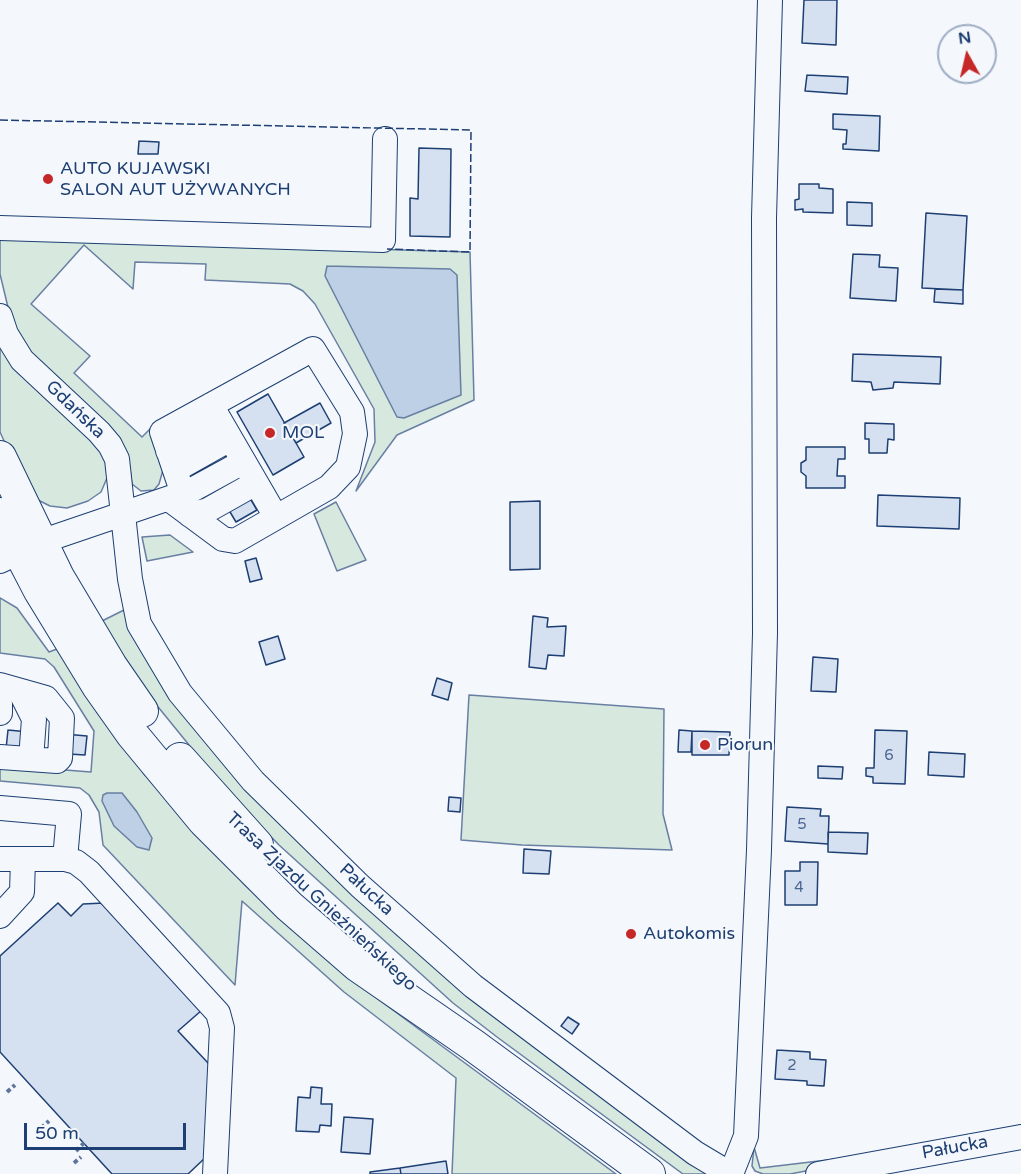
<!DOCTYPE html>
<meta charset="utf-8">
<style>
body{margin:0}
#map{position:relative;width:1021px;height:1174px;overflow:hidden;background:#f4f7fb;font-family:"Varela Round",sans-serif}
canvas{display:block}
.north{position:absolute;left:937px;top:24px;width:60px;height:60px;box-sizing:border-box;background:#f4f7fb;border:2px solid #9eadc5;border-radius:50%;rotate:352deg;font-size:16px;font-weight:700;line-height:24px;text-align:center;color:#1d3f73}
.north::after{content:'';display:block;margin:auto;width:21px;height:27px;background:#c62828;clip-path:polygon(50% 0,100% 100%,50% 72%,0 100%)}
.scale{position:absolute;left:24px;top:1123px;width:162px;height:27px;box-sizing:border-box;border:3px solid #1d3f73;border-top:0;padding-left:8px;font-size:18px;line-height:21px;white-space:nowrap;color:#1d3f73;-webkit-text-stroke:4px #f4f7fb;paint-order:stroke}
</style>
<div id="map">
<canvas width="1021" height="1174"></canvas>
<div class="north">N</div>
<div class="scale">50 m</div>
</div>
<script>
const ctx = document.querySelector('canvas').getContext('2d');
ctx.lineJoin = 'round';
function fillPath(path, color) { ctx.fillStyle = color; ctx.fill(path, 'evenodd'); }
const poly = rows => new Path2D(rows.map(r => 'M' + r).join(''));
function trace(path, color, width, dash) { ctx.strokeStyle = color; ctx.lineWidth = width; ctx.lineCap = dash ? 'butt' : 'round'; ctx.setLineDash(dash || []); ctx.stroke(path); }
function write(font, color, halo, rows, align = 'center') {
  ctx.font = font + ' "Varela Round",sans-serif'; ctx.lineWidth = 4.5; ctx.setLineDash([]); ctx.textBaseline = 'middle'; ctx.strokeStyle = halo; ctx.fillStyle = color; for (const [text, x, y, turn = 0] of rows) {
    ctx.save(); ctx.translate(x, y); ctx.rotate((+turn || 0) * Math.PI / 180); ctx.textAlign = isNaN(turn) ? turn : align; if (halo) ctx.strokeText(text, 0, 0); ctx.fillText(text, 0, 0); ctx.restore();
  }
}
const green = poly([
 [0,238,470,252,474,400,397,435,356,491,375,442,374,409,315,304,303,291,290,284,205,280,206,264,135,262,133,289,84,245,31,304,90,356,74,373,142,437,153,426,165,463,159,484,154,490,141,491,132,484,130,469,32,356,12,324,0,274,0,238],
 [0,340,97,444,107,462,107,478,101,492,88,501,67,508,50,506,36,499,26,489,0,432,0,340],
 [336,502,366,560,337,571,314,514,336,502],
 [170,535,193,552,147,561,142,537,170,535],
 [0,598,17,608,49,652,57,649,144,774,246,886,367,991,616,1174,452,1174,456,1078,344,992,242,901,235,985,103,845,99,812,89,795,80,788,0,781,0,765,91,772,94,731,54,667,45,659,0,653,0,598],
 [126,609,239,776,708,1174,683,1174,497,1037,453,1003,279,845,224,788,137,681,100,622,126,609],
 [469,695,664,709,663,814,672,850,522,845,461,840,469,695],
 [1021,1125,1021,1130,790,1174,763,1174,755,1171,752,1166,754,1147,760,1168,878,1154,1021,1125]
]);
fillPath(green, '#d7e8df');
trace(green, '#687fa3', 1.5);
const water = poly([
 [327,266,450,269,457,275,461,395,404,418,397,417,325,276,327,266],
 [107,793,122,793,137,812,152,838,149,850,137,847,114,826,102,801,103,795,107,793]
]);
fillPath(water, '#bed0e5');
trace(water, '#687fa3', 1.5);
const building = poly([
 [804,0,837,0,836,45,802,43,804,0],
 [807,75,848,77,847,94,805,91,807,75],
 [833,114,880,116,879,151,843,149,843,144,846,144,847,130,833,129,833,114],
 [139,141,159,142,158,154,138,154,139,141],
 [419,148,451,149,450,237,410,236,410,198,418,199,419,148],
 [799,184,819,184,819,188,833,189,833,213,803,212,803,209,795,210,795,200,799,199,799,184],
 [847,202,872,203,872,226,847,225,847,202],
 [926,213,967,216,963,290,922,288,926,213],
 [853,254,880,255,879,267,898,268,896,301,850,298,853,254],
 [935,289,963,290,963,304,934,302,935,289],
 [853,354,941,357,940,384,894,382,893,388,873,390,871,382,852,381,853,354],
 [268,394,304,457,273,475,237,412,268,394],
 [320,403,331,423,296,443,284,423,320,403],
 [865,423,894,424,894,440,888,439,887,453,869,453,869,439,865,439,865,423],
 [210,431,257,510,236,522,189,443,210,431],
 [806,447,845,447,845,459,838,459,837,476,845,476,845,488,806,488,806,476,801,472,801,463,806,460,806,447],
 [878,495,960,498,959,529,877,526,878,495],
 [540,501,540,569,510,570,510,502,540,501],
 [256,558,262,579,250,582,245,561,256,558],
 [533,616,548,618,547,627,566,626,564,656,548,655,546,669,529,667,533,616],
 [278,636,285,659,266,665,259,642,278,636],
 [813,657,838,659,836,692,811,691,813,657],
 [437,678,452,683,448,700,432,695,437,678],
 [8,730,39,733,38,751,6,749,8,730],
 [679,730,692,731,691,752,678,752,679,730],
 [875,730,907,731,905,784,873,783,873,777,866,776,866,768,874,768,875,730],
 [692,731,730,732,729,755,692,755,692,731],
 [53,733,87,736,85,755,52,753,53,733],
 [929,752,965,754,964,777,928,775,929,752],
 [818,766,843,767,842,779,818,778,818,766],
 [449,797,461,798,460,812,448,811,449,797],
 [787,807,821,809,820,816,829,816,828,844,785,841,787,807],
 [828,832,868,833,867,854,828,852,828,832],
 [524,849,551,851,549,874,523,873,524,849],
 [800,862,818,862,817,905,785,905,785,871,800,871,800,862],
 [58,903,71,916,83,904,104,903,202,1010,178,1031,209,1064,206,1157,188,1174,112,1174,0,1052,0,956,58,903],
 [568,1017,579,1024,572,1034,561,1026,568,1017],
 [777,1050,810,1052,810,1059,826,1060,824,1086,807,1085,807,1081,775,1079,777,1050],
 [311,1087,322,1088,321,1104,332,1104,331,1126,320,1125,319,1132,296,1131,298,1097,310,1098,311,1087],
 [344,1117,373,1119,370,1154,341,1152,344,1117],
 [446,1161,448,1174,401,1174,400,1168,446,1161],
 [400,1168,401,1174,370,1174,370,1172,400,1168]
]);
fillPath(building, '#d5e0f0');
trace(building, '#1d3f73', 1.5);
const minor = poly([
 [0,228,383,240,385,139],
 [0,316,6,334,22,360,99,432,110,445,117,459,130,579,139,624,180,693,253,781,360,886,473,986,695,1153,730,1174],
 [211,405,276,517],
 [168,451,220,421],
 [175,470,230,439],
 [169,499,223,539,235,541,329,487,348,467,355,434,352,412,313,349,162,432,183,494],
 [190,515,208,510,256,483],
 [0,561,40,542,190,491,243,462],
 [0,685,46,698,62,718,60,758,57,761,0,757],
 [20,691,34,719,31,759],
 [0,704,0,713],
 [0,808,69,814,65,859],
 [0,859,65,859,76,862,89,872,218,1013,222,1028,215,1174],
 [0,916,22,892,23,859],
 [731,1174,746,1136,759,850,765,633,764,218,770,0],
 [818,1174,1021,1137]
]);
const major = poly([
 [0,457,58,577,111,666,142,711],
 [0,514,40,591,98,686,132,734,204,821,289,906,357,965,473,1045,649,1174],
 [180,759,257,845]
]);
trace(minor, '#1d3f73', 26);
trace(major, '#1d3f73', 34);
trace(poly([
 [7,1092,15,1085],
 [41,1128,49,1121],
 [76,1151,84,1143],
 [74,1163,81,1157]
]), '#5e769c', 4, [4.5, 3]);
trace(minor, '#f4f7fb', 24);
trace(major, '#f4f7fb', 32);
trace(poly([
 [0,120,471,130,470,252,387,249]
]), '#1d3f73', 1.5, [8, 3]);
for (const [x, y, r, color] of [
 [48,179,6,"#c62828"],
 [270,433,6,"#c62828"],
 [705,745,6,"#c62828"],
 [631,934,6,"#c62828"]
]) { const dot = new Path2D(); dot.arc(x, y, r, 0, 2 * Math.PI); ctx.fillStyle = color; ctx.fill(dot); trace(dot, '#f4f7fb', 2); }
write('15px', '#4b6792', null, [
 ["6",889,756],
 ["5",802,825],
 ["4",799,888],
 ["2",792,1066]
]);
write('18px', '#1d3f73', '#f4f7fb', [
 ["AUTO KUJAWSKI",60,169],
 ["SALON AUT UŻYWANYCH",60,190],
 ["MOL",282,433],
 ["Piorun",717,745],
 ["Autokomis",643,934]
], 'left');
write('18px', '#1d3f73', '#f4f7fb', [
 ["Gdańska",75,410,44],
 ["Pałucka",366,890,43],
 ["Trasa Zjazdu Gnieźnieńskiego",321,902,43],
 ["Pałucka",955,1148,-10]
]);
</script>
